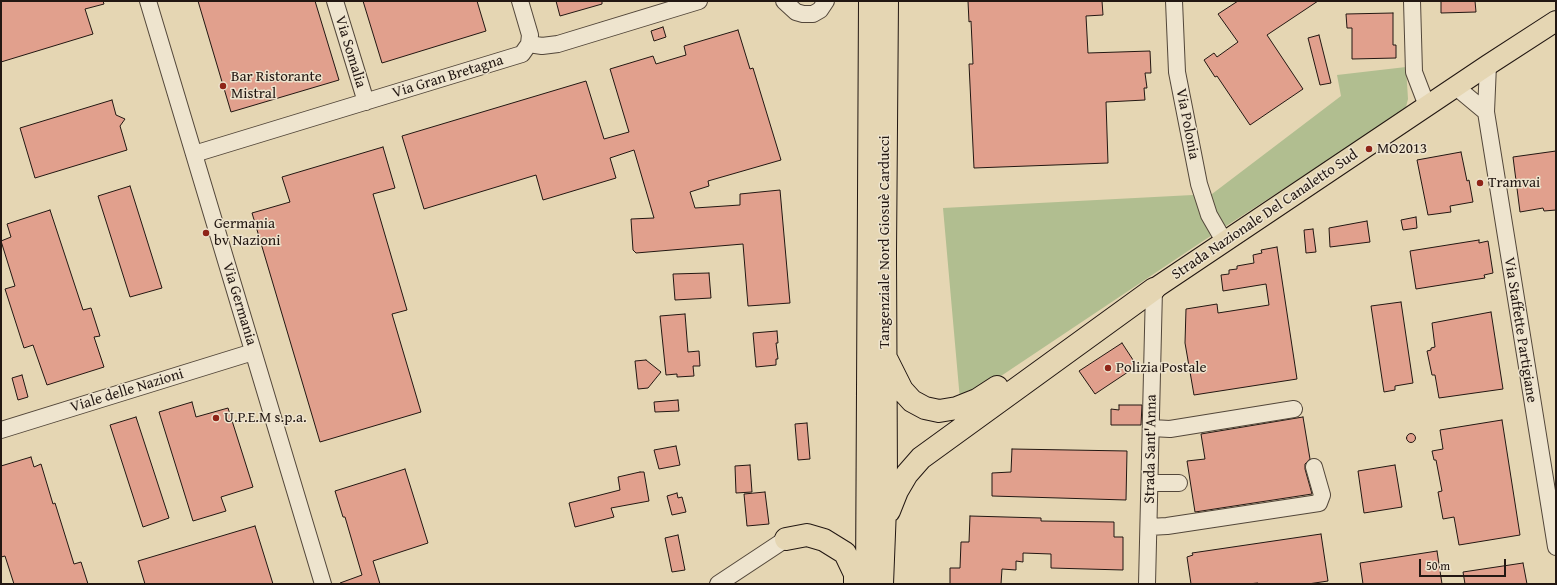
<!DOCTYPE html>
<meta charset="utf-8">
<style>
body{margin:0}
#map{position:relative;width:1557px;height:585px;overflow:hidden;background:#e5d6b3;font-family:"Gentium Book Plus",serif}
canvas{display:block}
.frame{position:absolute;inset:0;border:2px solid #221712;pointer-events:none}
.scale{position:absolute;left:1419px;top:559px;width:87px;height:18px;box-sizing:border-box;border:2px solid #221712;border-top:0;padding-left:5px;font-size:12px;line-height:14px;white-space:nowrap;color:#221712;-webkit-text-stroke:3px #eee4ce;paint-order:stroke}
</style>
<div id="map">
<canvas width="1557" height="585"></canvas>
<div class="frame"></div>
<div class="scale">50 m</div>
</div>
<script>
const ctx = document.querySelector('canvas').getContext('2d');
ctx.lineJoin = 'round';
function fillPath(path, color) { ctx.fillStyle = color; ctx.fill(path, 'evenodd'); }
const poly = rows => new Path2D(rows.map(r => 'M' + r).join(''));
function trace(path, color, width, dash) { ctx.strokeStyle = color; ctx.lineWidth = width; ctx.lineCap = dash ? 'butt' : 'round'; ctx.setLineDash(dash || []); ctx.stroke(path); }
function write(font, color, halo, rows, align = 'center') {
  ctx.font = font + ' "Gentium Book Plus",serif'; ctx.lineWidth = 3; ctx.setLineDash([]); ctx.textBaseline = 'middle'; ctx.strokeStyle = halo; ctx.fillStyle = color; for (const [text, x, y, turn = 0] of rows) {
    ctx.save(); ctx.translate(x, y); ctx.rotate((+turn || 0) * Math.PI / 180); ctx.textAlign = isNaN(turn) ? turn : align; if (halo) ctx.strokeText(text, 0, 0); ctx.fillText(text, 0, 0); ctx.restore();
  }
}
fillPath(poly([
 [1406,67,1408,99,1406,107,1399,114,1200,243,983,388,960,400,943,208,1212,194,1341,96,1337,75]
]), '#b1be90');
const building = poly([
 [1,1,103,1,104,4,85,9,93,34,1,62,1,1],
 [198,1,315,1,339,80,231,112,198,1],
 [363,1,477,1,486,31,382,63,363,1],
 [556,1,602,1,602,4,560,16,556,1],
 [968,1,1102,1,1103,15,1086,16,1088,53,1150,51,1151,73,1145,73,1147,88,1144,88,1145,100,1106,102,1108,163,974,168,969,64,973,64,971,21,969,22,968,1],
 [1238,1,1318,1,1267,35,1303,89,1250,125,1217,76,1215,77,1204,60,1214,53,1217,57,1238,42,1218,14,1238,1],
 [1441,1,1475,1,1476,12,1441,13,1441,1],
 [1393,13,1393,45,1396,45,1396,58,1352,59,1352,28,1347,28,1346,14,1393,13],
 [663,27,666,37,654,41,651,31,663,27],
 [738,30,750,69,753,68,781,160,708,181,709,186,690,192,695,208,740,205,740,194,780,190,790,303,748,306,743,244,636,253,633,250,631,219,654,218,634,150,610,158,616,178,543,200,536,175,424,209,402,136,586,81,604,139,629,132,610,69,653,56,656,64,686,55,684,46,738,30],
 [1319,35,1331,83,1320,85,1308,38,1319,35],
 [112,100,116,115,125,119,120,126,127,150,35,178,20,128,112,100],
 [383,147,395,188,373,194,407,310,392,314,421,412,320,442,252,213,290,202,282,177,383,147],
 [1556,151,1556,210,1544,211,1543,208,1520,212,1513,157,1556,151],
 [1461,152,1467,181,1469,180,1473,202,1450,206,1451,212,1428,215,1417,160,1461,152],
 [130,186,162,288,130,297,98,196,130,186],
 [50,210,83,310,91,308,100,336,94,337,104,367,47,385,33,345,24,348,5,289,15,286,1,241,11,237,7,224,50,210],
 [1416,217,1417,228,1403,230,1401,220,1416,217],
 [1367,221,1370,242,1330,247,1329,228,1367,221],
 [1313,229,1316,252,1306,253,1304,230,1313,229],
 [1479,240,1479,243,1488,241,1493,273,1484,275,1485,278,1416,289,1410,251,1479,240],
 [1277,247,1297,379,1194,395,1185,343,1186,309,1217,304,1218,313,1269,305,1266,284,1223,291,1221,275,1229,274,1229,270,1237,269,1237,266,1254,263,1253,255,1262,253,1261,250,1277,247],
 [709,273,711,298,675,300,673,274,709,273],
 [1401,302,1413,383,1395,386,1395,390,1384,392,1371,306,1401,302],
 [1491,312,1503,389,1439,398,1435,375,1432,375,1427,351,1431,350,1431,348,1435,347,1432,323,1491,312],
 [685,314,688,352,699,351,700,366,693,366,694,376,677,377,677,374,666,375,660,316,685,314],
 [777,331,778,343,776,343,778,359,776,359,776,365,756,367,753,333,777,331],
 [1122,343,1137,366,1095,394,1079,371,1122,343],
 [646,360,661,372,648,388,638,389,635,361,646,360],
 [22,375,28,397,18,400,12,378,22,375],
 [678,400,679,411,655,412,654,402,678,400],
 [192,402,196,417,228,408,253,487,221,497,226,511,193,521,159,412,192,402],
 [1119,405,1142,405,1141,425,1111,425,1111,409,1119,410,1119,405],
 [136,417,169,518,143,527,110,425,136,417],
 [1303,417,1310,459,1305,464,1305,469,1312,494,1195,512,1187,461,1205,459,1201,434,1303,417],
 [1502,420,1520,535,1459,545,1454,517,1443,519,1438,492,1442,491,1436,460,1434,460,1432,451,1443,449,1440,430,1502,420],
 [807,423,810,459,798,460,795,424,807,423],
 '1406.5 438a4.5 4.5 0 1 1 9 0a4.5 4.5 0 1 1-9 0Z',
 [676,446,680,465,659,469,654,450,676,446],
 [1012,449,1127,451,1126,500,992,496,992,473,1011,472,1012,449],
 [31,457,34,467,41,464,53,504,55,503,74,564,81,562,88,584,14,584,5,556,1,557,1,466,31,457],
 [750,465,752,492,736,493,735,466,750,465],
 [1395,465,1402,507,1364,513,1358,471,1395,465],
 [405,469,428,543,373,561,380,584,340,584,340,583,362,575,345,517,343,517,335,491,405,469],
 [640,472,644,472,649,501,611,508,614,517,575,527,569,503,620,490,618,477,640,472],
 [765,492,769,524,747,526,744,494,765,492],
 [677,493,678,498,682,497,686,512,672,515,667,496,677,493],
 [970,516,1041,518,1041,521,1114,522,1114,537,1123,537,1123,570,1051,568,1051,554,1023,553,1023,562,1016,561,1016,570,1002,569,1001,584,950,584,950,568,960,568,961,542,969,542,970,516],
 [255,526,273,584,145,584,138,561,255,526],
 [1321,534,1328,581,1308,584,1258,584,1258,583,1248,584,1191,584,1187,557,1193,555,1192,553,1321,534],
 [678,535,685,570,672,572,665,538,678,535],
 [1437,551,1442,584,1363,584,1360,563,1437,551],
 [1523,563,1527,584,1465,584,1463,572,1523,563]
]);
fillPath(building, '#e1a08d');
trace(building, '#221712', 1);
const minor = poly([
 [148,1,323,584],
 [335,1,366,102],
 [520,1,530,35,529,44],
 [784,1,796,12,803,14,813,14,820,10,826,1],
 [1174,1,1177,72,1199,184,1209,215,1224,241],
 [1412,1,1414,72,1427,106],
 [529,44,542,46,558,44,699,1],
 [1488,65,1486,112,1556,547],
 [1456,87,1486,112],
 [194,154,522,54,529,44],
 [1151,428,1170,429,1294,409],
 [1,430,253,352],
 [1150,483,1179,483],
 [1149,527,1167,526,1319,503,1322,495,1314,467],
 [718,584,786,539],
 [1147,584,1154,289]
]);
const major = poly([
 [1154,289,1488,65,1556,21]
]);
const highway = poly([
 [887,360,902,390,912,401,925,408,939,411,957,408,977,400,997,387],
 [889,511,897,491,907,474,921,458,1154,289],
 [786,539,807,535,824,540,845,553,855,574,855,584],
 [867,584,870,1],
 [882,584,886,483,885,252,887,1]
]);
trace(minor, '#53473a', 18);
trace(major, '#221712', 22);
trace(highway, '#221712', 24);
trace(minor, '#eee4ce', 16);
trace(major, '#e5d6b3', 20);
trace(highway, '#e5d6b3', 22);
for (const [x, y, r, color] of [
 [223,86,4,"#8f2418"],
 [1369,149,4,"#8f2418"],
 [1480,183,4,"#8f2418"],
 [206,233,4,"#8f2418"],
 [1108,368,4,"#8f2418"],
 [216,418,4,"#8f2418"]
]) { const dot = new Path2D(); dot.arc(x, y, r, 0, 2 * Math.PI); ctx.fillStyle = color; ctx.fill(dot); trace(dot, '#eee4ce', 1.5); }
write('15px', '#221712', '#eee4ce', [
 ["Via Somalia",350,52,73],
 ["Via Gran Bretagna",448,77,-17],
 ["Via Polonia",1187,124,79],
 ["Strada Nazionale Del Canaletto Sud",1265,215,-34],
 ["Tangenziale Nord Giosuè Carducci",885,242,-90],
 ["Via Germania",239,304,73],
 ["Via Staffette Partigiane",1520,330,81],
 ["Viale delle Nazioni",127,391,-17],
 ["Strada Sant'Anna",1151,449,-89]
]);
write('15px', '#221712', '#eee4ce', [
 ["Bar Ristorante",231,77],
 ["Mistral",231,94],
 ["MO2013",1377,149],
 ["Tramvai",1488,183],
 ["Germania",214,224],
 ["bv Nazioni",214,241],
 ["Polizia Postale",1116,368],
 ["U.P.E.M s.p.a.",224,418]
], 'left');
</script>
